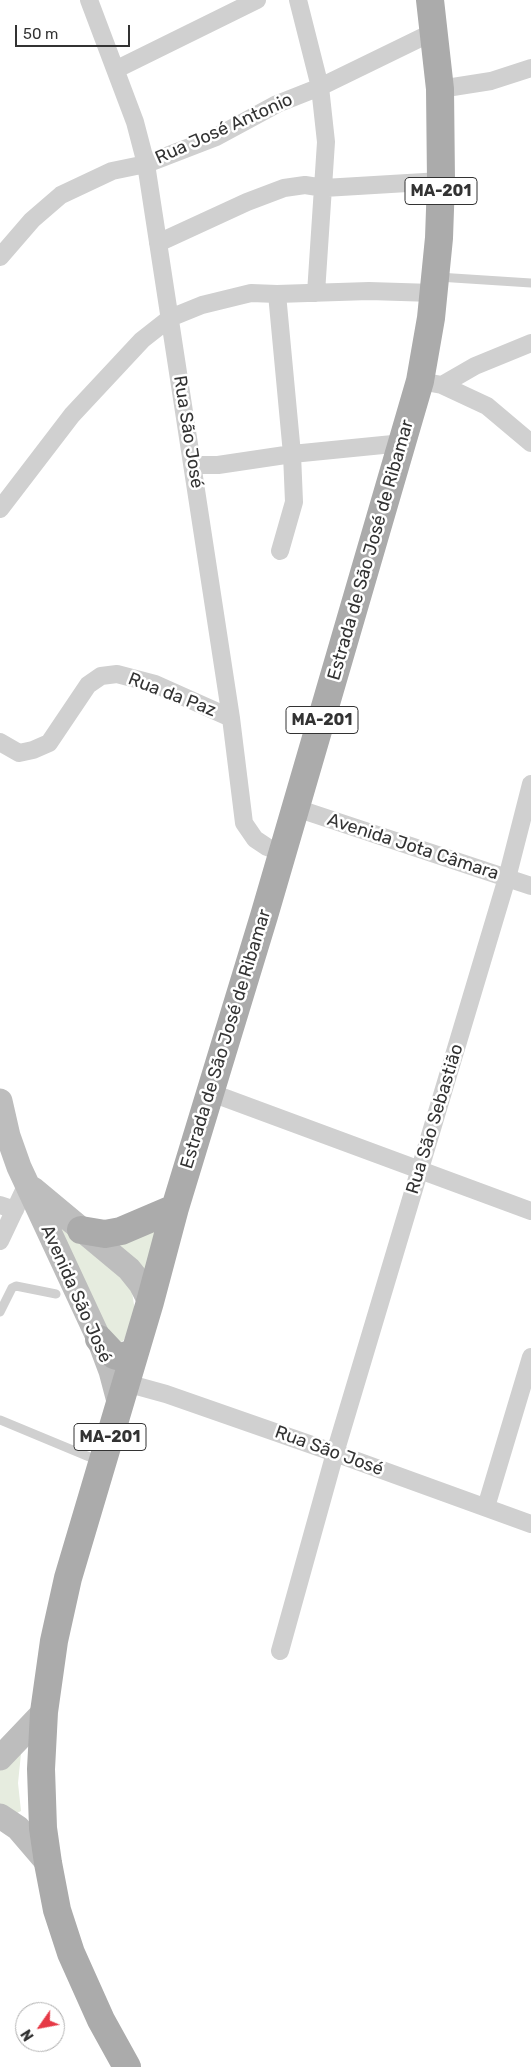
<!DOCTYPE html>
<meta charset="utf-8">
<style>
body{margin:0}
#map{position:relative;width:531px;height:2067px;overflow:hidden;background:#fff;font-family:Rubik,sans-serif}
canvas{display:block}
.north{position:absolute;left:15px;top:2002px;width:50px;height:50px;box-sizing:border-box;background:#fff;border:1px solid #adadad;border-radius:50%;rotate:237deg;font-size:14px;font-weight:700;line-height:20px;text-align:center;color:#333}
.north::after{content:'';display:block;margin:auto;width:18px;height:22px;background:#e63946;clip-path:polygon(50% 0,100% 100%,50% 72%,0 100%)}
.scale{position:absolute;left:15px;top:25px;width:115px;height:22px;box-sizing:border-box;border:2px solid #333;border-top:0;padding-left:6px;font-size:15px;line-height:18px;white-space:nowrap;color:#333;-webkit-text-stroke:4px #fff;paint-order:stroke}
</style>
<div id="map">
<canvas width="531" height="2067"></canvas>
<div class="north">N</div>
<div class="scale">50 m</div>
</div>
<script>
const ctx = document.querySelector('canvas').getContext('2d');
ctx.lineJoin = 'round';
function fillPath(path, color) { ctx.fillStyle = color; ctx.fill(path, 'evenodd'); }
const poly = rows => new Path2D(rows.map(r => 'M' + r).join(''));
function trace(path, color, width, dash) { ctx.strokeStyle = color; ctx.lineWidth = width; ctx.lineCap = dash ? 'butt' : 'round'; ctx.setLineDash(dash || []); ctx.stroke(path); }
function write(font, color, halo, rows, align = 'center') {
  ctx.font = font + ' Rubik,sans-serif'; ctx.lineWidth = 5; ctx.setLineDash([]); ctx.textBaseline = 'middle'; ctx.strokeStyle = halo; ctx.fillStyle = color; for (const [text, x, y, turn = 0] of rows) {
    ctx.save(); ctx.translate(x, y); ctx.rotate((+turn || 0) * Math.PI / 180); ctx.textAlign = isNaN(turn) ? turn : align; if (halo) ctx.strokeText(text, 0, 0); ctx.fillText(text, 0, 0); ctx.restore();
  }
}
fillPath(poly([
 [54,1217,121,1272,132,1292,135,1311,124,1340,121,1342,110,1339],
 [159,1223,146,1272,106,1241],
 [21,1754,18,1783,21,1811,15,1814,0,1807,0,1764]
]), '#e6ecdf');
trace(poly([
 [438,277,531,283],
 [0,1312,12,1288,16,1286,56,1294],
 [0,1420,99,1461]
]), '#d0d0d0', 9);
trace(poly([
 [89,0,135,122,146,164,231,718,244,823,255,839,267,847,282,853],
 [298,0,320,87,326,142,316,293],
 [117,69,257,0],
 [440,89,491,81,531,68],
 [158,243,247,202,284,188,305,185,324,188,441,181],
 [0,257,32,220,61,195,112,171,146,164,216,137,277,104,320,87,435,31],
 [277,294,292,454,294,502,280,551],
 [420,381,442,385,487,406,531,443],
 [442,385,475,366,531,343],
 [193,465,218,465,292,454,403,443],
 [0,509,72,415,142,340,170,318,202,305,251,293,277,294,369,291,433,293],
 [0,742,19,753,33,750,49,743,88,685,101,676,117,674,155,684,231,718],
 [296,808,531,886],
 [209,1092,531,1211],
 [0,1205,15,1210],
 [0,1241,27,1184],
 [126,1383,166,1394,335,1453,531,1524],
 [486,1507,531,1357],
 [280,1651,335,1453,507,878,531,784]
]), '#d0d0d0', 18);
trace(poly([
 [0,1101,8,1136,19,1167,99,1339,111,1371,120,1405],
 [33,1189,129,1269,141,1284,150,1302],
 [0,1758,44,1712],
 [0,1816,18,1828,48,1863]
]), '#bdbdbd', 25);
trace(poly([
 [81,1230,105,1234,121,1231,175,1208],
 [99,1339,114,1355,121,1357,134,1353],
 [127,2067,101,2020,71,1953,57,1910,48,1863,43,1828,41,1769,44,1712,54,1641,68,1578,150,1302,175,1208,264,916,420,381,431,318,439,238,441,181,440,89,430,0]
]), '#ababab', 28);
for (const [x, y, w] of [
 [441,191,72],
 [322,720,72],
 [110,1437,72]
]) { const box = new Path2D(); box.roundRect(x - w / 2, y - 13.5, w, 27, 4); ctx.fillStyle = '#fff'; ctx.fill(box); trace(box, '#333', 1); }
write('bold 16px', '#333', null, [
 ["MA-201",441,191],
 ["MA-201",322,720],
 ["MA-201",110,1437]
]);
write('18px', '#333', '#fff', [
 ["Rua José Antonio",224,129,-24],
 ["Rua São José",188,432,81],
 ["Estrada de São José de Ribamar",371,550,-74],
 ["Rua da Paz",172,695,21],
 ["Avenida Jota Câmara",413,847,18],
 ["Estrada de São José de Ribamar",226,1039,-73],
 ["Rua São Sebastião",435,1119,-73],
 ["Avenida São José",76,1294,66],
 ["Rua São José",329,1451,20]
]);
</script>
